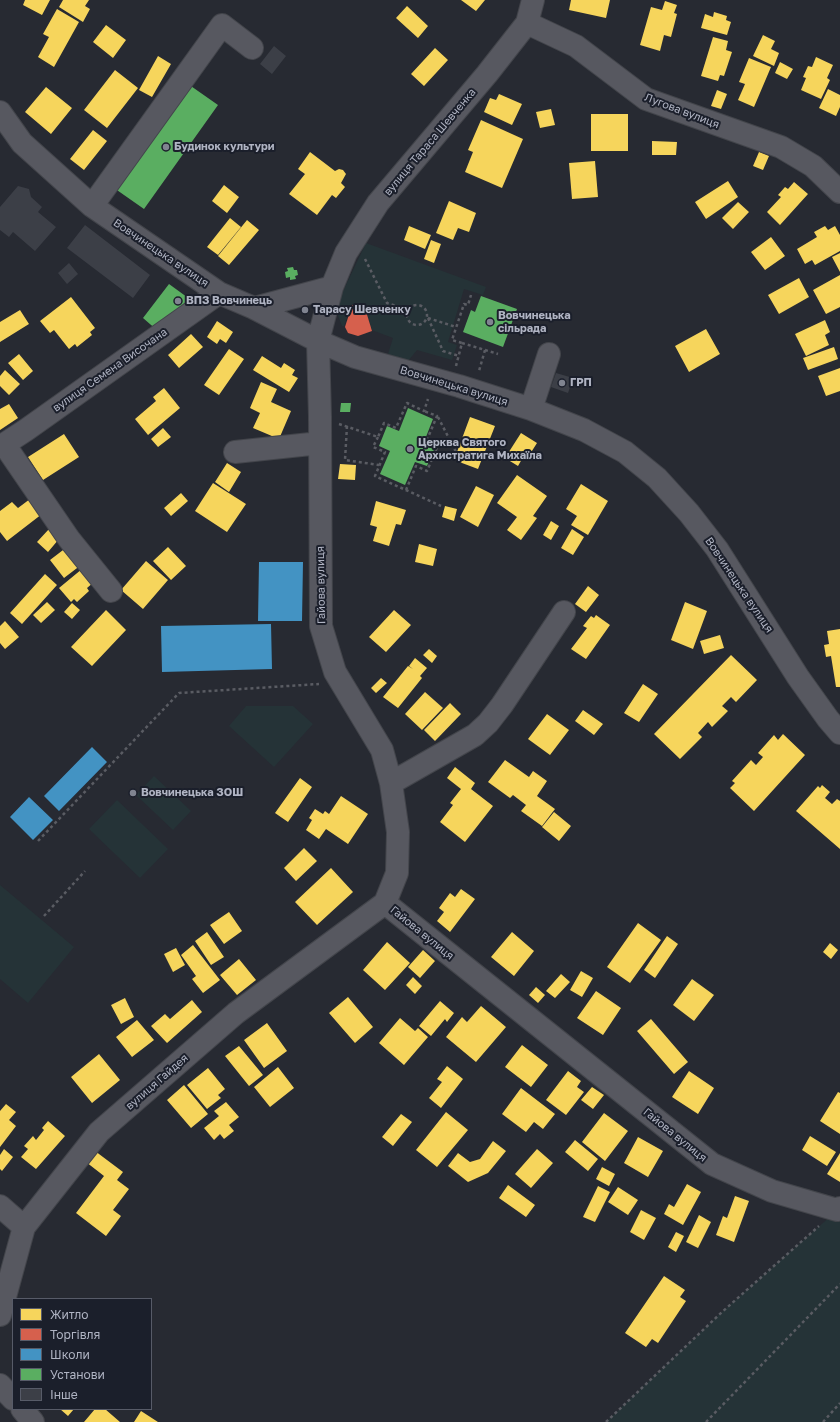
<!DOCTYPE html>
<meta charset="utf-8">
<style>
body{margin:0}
#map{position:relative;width:840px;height:1422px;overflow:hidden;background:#272a32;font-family:"Golos Text",sans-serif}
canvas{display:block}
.legend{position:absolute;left:12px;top:1298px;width:140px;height:112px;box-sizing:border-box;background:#1b1f2b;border:1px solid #575b68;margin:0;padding:5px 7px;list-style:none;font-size:12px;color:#b0b4c3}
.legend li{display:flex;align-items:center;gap:8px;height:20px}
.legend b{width:20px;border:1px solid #575b68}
</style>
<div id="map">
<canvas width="840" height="1422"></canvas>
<ul class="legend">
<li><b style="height:11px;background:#f6d55c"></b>Житло</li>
<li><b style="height:11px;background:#d6604d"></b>Торгівля</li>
<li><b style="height:11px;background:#4393c3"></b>Школи</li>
<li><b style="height:11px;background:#5aae61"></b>Установи</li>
<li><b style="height:11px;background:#3c3f47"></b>Інше</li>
</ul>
</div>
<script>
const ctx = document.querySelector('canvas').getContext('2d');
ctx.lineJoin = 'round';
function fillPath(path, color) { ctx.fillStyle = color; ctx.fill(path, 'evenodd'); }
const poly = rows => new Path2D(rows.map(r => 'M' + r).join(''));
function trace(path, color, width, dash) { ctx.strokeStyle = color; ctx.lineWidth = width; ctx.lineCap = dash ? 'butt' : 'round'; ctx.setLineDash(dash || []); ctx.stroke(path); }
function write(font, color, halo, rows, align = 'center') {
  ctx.font = font + ' "Golos Text",sans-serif'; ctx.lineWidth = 4; ctx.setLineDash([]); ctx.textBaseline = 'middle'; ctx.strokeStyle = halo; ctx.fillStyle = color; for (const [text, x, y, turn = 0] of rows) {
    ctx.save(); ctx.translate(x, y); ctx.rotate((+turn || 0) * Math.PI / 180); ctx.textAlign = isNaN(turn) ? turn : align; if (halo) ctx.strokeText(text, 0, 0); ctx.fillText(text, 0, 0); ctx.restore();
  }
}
fillPath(poly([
 [366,243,486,287,483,295,464,289,448,342,457,345,452,360,417,350,408,361,388,354,393,338,372,330,365,308,352,304,344,326,342,326,335,308],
 [246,706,293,706,313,724,274,767,229,726],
 [154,776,191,811,173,830,136,795],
 [117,800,168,849,140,878,89,829],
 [0,885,74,947,28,1003,0,979],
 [840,1208,840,1422,606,1422,722,1312]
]), '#253337');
fillPath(poly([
 [25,0,50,0,42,15,23,5],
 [63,0,89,0,85,6,90,9,83,22,59,7],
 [461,0,485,0,476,11],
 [571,0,610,0,606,18,569,10],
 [665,1,677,5,674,13,677,14,671,37,664,35,660,51,640,45,651,7,662,10],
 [407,6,428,26,418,38,396,18],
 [57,9,79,22,54,67,38,57,49,37,43,34],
 [714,12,727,16,726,20,731,22,727,35,701,28,705,14,713,17],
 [106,25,126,40,113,58,93,42],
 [763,35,775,41,771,49,779,53,774,66,753,56],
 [713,37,728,41,726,50,732,52,724,76,720,75,718,81,701,76],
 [435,48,448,60,424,86,411,74],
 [158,56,171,64,152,97,139,90],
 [816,57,833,65,827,78,830,80,821,99,801,90,806,78,803,77,808,66,812,67],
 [749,58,771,67,754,107,738,100,745,84,739,82],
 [780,62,793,69,787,79,775,73],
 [115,70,138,88,107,128,84,110],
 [46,87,72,108,51,134,25,112],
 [828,89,840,95,840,107,836,116,819,108],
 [717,90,727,94,721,109,711,106],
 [499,94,522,104,512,125,484,112,490,98,496,100],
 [551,109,555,125,540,128,536,112],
 [591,114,628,114,628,151,591,151],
 [481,120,523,139,502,188,465,172,473,152,468,150],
 [93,130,107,141,84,170,70,159],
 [652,141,677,142,676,155,652,155],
 [310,152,335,171,339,169,343,170,346,174,341,183,345,187,336,198,332,195,317,215,289,194,305,174,298,169],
 [759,152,769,156,763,170,753,166],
 [595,161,598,197,572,199,569,163],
 [728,181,738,197,706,219,695,202],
 [794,182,808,194,780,225,767,212,781,197,778,195,785,187,788,189],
 [224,185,239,197,227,213,212,201],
 [449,201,476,213,469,232,458,228,453,240,436,233],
 [738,202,749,212,733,229,722,218],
 [230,218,241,227,218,255,207,247],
 [247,220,259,230,229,265,218,256],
 [409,226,431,235,425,249,404,240],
 [825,226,828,230,835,226,840,235,840,251,815,265,812,260,805,264,797,249,817,237,814,232],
 [771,237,785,256,765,270,751,252],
 [431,240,441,244,434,263,424,259],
 [840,253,840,272,832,257],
 [840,275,840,307,826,314,813,290],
 [799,278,809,297,779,314,768,295],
 [71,297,95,328,90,332,92,335,77,347,75,344,69,349,54,330,50,333,40,321],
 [20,310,29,324,0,342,0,322],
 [825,320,830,332,825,335,829,345,806,356,795,334],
 [217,321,233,332,226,343,220,339,217,344,207,337],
 [706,329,720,354,689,372,675,346],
 [191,334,203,347,179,368,168,355],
 [834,347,838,359,808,370,803,358],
 [229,349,244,359,219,395,204,385],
 [19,354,33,371,23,380,8,363],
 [262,356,281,368,284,363,295,370,292,375,298,378,289,392,253,370],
 [840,368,840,391,826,396,818,376],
 [5,370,20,384,9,395,0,386,0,376],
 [261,382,277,389,271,402,291,411,279,439,253,428,260,413,250,408],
 [164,388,180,408,148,435,135,419,156,401,153,397],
 [9,404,18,418,0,430,0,409],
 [470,417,495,426,478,469,454,460],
 [163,428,171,437,158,447,151,439],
 [521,433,537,443,530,454,526,452,518,466,505,458],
 [64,434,79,457,43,480,28,457],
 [227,463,241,472,229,492,215,482],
 [340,464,356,465,355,480,338,479],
 [517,475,547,496,533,516,537,518,521,540,507,530,517,517,497,503],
 [213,483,246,504,227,532,195,511],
 [581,484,608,501,588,535,571,525,577,516,566,509],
 [476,486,494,495,478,527,460,517],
 [181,493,188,501,171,516,164,508],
 [30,499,42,514,7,541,0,532,0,511,12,502,18,508],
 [376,501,406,510,401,525,396,524,389,546,373,541,377,527,370,525],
 [445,506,457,509,454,521,442,517],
 [551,521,559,526,551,540,543,535],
 [49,529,59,539,48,552,37,542],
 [572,529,584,537,573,555,561,548],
 [419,544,437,549,433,566,415,562],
 [67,547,81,565,64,578,50,560],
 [168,547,186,566,171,580,153,561],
 [146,561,168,580,143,609,121,590],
 [82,569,94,582,87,588,89,591,77,602,74,599,71,602,59,588],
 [45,574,57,585,22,624,10,613],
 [588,586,599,595,586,612,575,604],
 [47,602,55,610,41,623,33,615],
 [685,602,707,611,693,649,671,640],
 [72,603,80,610,72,619,64,612],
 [106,610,126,630,92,666,71,647],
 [394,610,411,625,386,652,369,637],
 [596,615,610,625,586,659,571,649,587,628,583,626,591,616,594,618],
 [5,621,19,637,5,649,0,643,0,626],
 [840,629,840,687,836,687,831,656,826,657,824,645,829,644,827,631],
 [720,635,724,648,704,654,700,641],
 [429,649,437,656,432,663,423,655],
 [731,655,757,680,736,702,731,697,722,706,728,711,712,727,708,722,698,733,702,737,680,759,654,734],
 [415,658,427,668,420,676,422,678,398,708,383,697,408,666,413,669,409,666],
 [381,678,387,683,376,693,371,688],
 [643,684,658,694,639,722,624,713],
 [425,692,443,708,422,730,405,714],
 [450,703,461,714,435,741,424,730],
 [583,710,603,724,594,735,575,721],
 [547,714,569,730,550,755,528,739],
 [783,734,805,755,754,811,730,788,735,783,732,781,751,760,756,765,763,757,758,753,774,735,778,740],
 [505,760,529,777,533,771,547,781,537,796,555,809,542,826,521,811,526,805,513,795,510,798,488,782],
 [455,767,475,783,471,789,493,806,465,842,440,822,453,805,450,803,461,789,447,778],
 [300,778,312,787,288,822,275,813],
 [822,785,830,792,825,798,832,804,837,799,840,801,840,849,796,811,818,786,820,788],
 [341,796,368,814,348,844,326,829,319,839,306,830,312,820,309,818,315,809,323,814,325,811,329,814],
 [554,812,571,826,559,841,542,827],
 [304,848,317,861,296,881,284,868],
 [331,868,353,892,317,925,295,902],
 [461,889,475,899,450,932,437,921,444,912,439,908,450,893,455,897],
 [229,912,242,931,224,944,210,925],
 [638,923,661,940,630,983,607,967],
 [207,932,224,957,211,965,195,941],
 [512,932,534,951,514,976,491,957],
 [667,936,678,944,655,978,644,970],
 [387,942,410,963,385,990,363,970],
 [830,943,838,950,831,959,823,952],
 [193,945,220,980,203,993,192,979,196,976,181,955],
 [176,948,185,965,173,972,164,954],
 [423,950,435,961,420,978,408,967],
 [239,959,256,980,237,995,220,975],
 [581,971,593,978,582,997,570,990],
 [561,974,570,982,555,998,546,991],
 [413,977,422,986,415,994,406,985],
 [692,979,714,995,694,1021,673,1005],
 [536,987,545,995,538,1003,529,995],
 [596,991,621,1008,603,1035,577,1018],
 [348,997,373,1027,355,1043,329,1013],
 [125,998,134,1017,121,1024,111,1005],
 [192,1000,202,1012,167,1043,151,1026,165,1014,170,1019],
 [440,1001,454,1013,447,1022,445,1019,431,1036,419,1026],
 [481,1006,506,1027,476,1062,446,1037,462,1017,467,1022],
 [400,1018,415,1031,418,1028,428,1037,404,1065,379,1043],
 [651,1019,688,1062,674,1074,637,1031],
 [137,1020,154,1040,132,1057,116,1037],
 [267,1023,287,1051,264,1068,244,1040],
 [522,1045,548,1065,531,1087,505,1067],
 [239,1046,263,1075,249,1086,225,1056],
 [99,1054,120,1080,92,1103,71,1077],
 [447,1066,463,1079,441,1108,429,1098,442,1082,437,1079],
 [278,1067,294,1088,270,1107,254,1087],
 [208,1068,225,1089,218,1095,221,1098,207,1109,187,1085],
 [568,1071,581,1081,577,1087,584,1092,566,1115,546,1100],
 [689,1071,714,1088,698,1114,672,1097],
 [184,1085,208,1114,191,1128,167,1100],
 [592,1087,604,1095,593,1109,581,1100],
 [521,1088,555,1114,543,1129,534,1122,526,1132,502,1114],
 [838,1092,840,1093,840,1134,820,1121],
 [226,1102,239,1117,229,1125,234,1131,224,1139,220,1134,214,1140,204,1128,219,1116,214,1111],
 [6,1104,16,1112,9,1120,16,1126,0,1147,0,1111],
 [446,1112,468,1130,437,1167,416,1150],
 [604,1113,628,1131,605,1161,582,1142],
 [401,1114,412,1122,393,1146,382,1137],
 [48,1121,65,1136,36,1169,21,1157,28,1149,24,1146,33,1136,36,1140,44,1130,42,1128],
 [810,1136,836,1152,827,1166,802,1150],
 [638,1137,663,1151,648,1177,624,1163],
 [575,1140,598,1159,588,1171,565,1152],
 [493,1141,506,1151,488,1173,468,1182,448,1166,458,1153,470,1162,480,1159],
 [4,1149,13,1157,2,1171,0,1169,0,1155],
 [537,1149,553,1163,531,1188,515,1174],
 [95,1151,123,1172,117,1180,129,1189,113,1210,121,1216,106,1236,76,1213,104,1176,86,1162],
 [840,1153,840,1182,827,1174],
 [602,1167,615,1174,609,1186,596,1179],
 [687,1184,701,1192,683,1225,664,1214,669,1204,674,1207],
 [508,1185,535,1205,526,1217,499,1198],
 [598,1186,610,1192,595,1222,583,1217],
 [618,1187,638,1200,628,1215,608,1202],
 [735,1196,749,1201,734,1242,716,1235,723,1216,727,1218],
 [641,1210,656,1218,644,1240,630,1232],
 [699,1215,711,1222,698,1248,686,1242],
 [676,1232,684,1236,676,1252,668,1247],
 [664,1276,685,1290,680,1297,686,1301,658,1343,652,1339,646,1347,625,1333],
 [60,1409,74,1409,68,1416],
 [95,1409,105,1409,120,1422,84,1422],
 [141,1411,158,1422,134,1422]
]), '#f6d55c');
fillPath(poly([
 [352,305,365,308,372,331,358,336,348,333,345,327]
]), '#d6604d');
fillPath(poly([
 [259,562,303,562,302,621,258,621],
 [271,624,272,669,162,672,161,626],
 [92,747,107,762,59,811,44,796],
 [29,797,53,820,33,840,10,817]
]), '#4393c3');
fillPath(poly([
 [188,84,218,105,144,209,114,188],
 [293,267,294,270,297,270,298,275,295,276,296,279,290,280,290,277,286,278,285,272,288,271,287,268],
 [169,284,191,300,178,317,172,313,158,331,143,318],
 [481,296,517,309,503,347,463,332,471,310,475,312],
 [341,403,351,403,350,412,340,412],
 [408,408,433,419,424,442,435,447,427,466,415,462,405,485,380,474,390,451,379,446,387,426,399,431]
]), '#5aae61');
fillPath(poly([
 [274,46,286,56,272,74,260,64],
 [18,186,29,189,31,197,42,207,38,212,56,227,35,251,13,232,9,237,0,230,0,207],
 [85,225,150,275,133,298,67,248],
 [69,263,78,274,67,284,58,273],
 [556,373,573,378,568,393,551,387]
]), '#3c3f47');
const minor = poly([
 [533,0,527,23,487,74,378,203,346,253,332,287,318,341,320,417,321,626,335,672,382,750,391,783,398,832,397,873,385,903,712,1164,772,1191,837,1210,840,1208],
 [527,23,576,46,646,99,781,147,813,166,840,192],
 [0,112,22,143,92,206,219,293,254,308,318,341,355,357,459,386,531,409,584,430,625,452,657,478,689,513,717,549,798,677,828,719,840,733],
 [92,206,222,25,252,48],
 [254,308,332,287],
 [531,409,549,354],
 [4,444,69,539,111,591],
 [0,447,26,430,219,293],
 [235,452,320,443],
 [391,783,475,735,488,723,502,705,564,612],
 [0,1206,24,1227],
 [0,1315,24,1227,99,1132,236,1013,385,903],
 [0,1385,13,1399],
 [22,1409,33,1422]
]);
trace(minor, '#43454b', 24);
trace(poly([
 [365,259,387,303,408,310],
 '407 315a10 10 0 1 1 20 0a10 10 0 1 1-20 0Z',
 [428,318,443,351,459,356],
 [428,318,456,327],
 [462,343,485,350,479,371],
 [485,350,498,354],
 [456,366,462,343,452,340,464,304,468,305,471,295],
 [438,417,456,452],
 [339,424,378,437,384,423,396,428,407,403,424,411,428,399],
 [347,426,345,460,379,465],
 [378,437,373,447,385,452,375,476,441,506],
 [406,490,416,466,427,471,438,445,427,440,437,416,424,411],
 [38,841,179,693,319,684],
 [44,916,85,871],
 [606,1422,722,1312,819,1226],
 [706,1422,840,1284],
 [823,1422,840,1403]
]), '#5a5c63', 2.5, [3, 3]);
trace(minor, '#575860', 22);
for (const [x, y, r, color] of [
 [166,147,4,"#808490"],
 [178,301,4,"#808490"],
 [305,310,4,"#808490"],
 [490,322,4,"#808490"],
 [562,383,4,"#808490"],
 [410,449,4,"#808490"],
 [133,793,4,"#808490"]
]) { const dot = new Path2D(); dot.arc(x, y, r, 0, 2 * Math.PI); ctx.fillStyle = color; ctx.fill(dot); trace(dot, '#1b1f2b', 1.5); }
write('11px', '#b0b4c3', '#1b1f2b', [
 ["Лугова вулиця",682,111,21],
 ["вулиця Тараса Шевченка",430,142,-50],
 ["Вовчинецька вулиця",161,253,34],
 ["вулиця Семена Височана",110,370,-35],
 ["Вовчинецька вулиця",454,386,17],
 ["Гайова вулиця",321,585,-91],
 ["Вовчинецька вулиця",739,585,56],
 ["Гайова вулиця",422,933,39],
 ["вулиця Гайдея",157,1082,-41],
 ["Гайова вулиця",675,1135,39]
]);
write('bold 11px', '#b0b4c3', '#1b1f2b', [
 ["Будинок культури",174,147],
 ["ВПЗ Вовчинець",186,301],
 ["Тарасу Шевченку",313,310],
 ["Вовчинецька",498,316],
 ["сільрада",498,329],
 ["ГРП",570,383],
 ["Церква Святого",418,443],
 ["Архистратига Михаїла",418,456],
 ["Вовчинецька ЗОШ",141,793]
], 'left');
</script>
